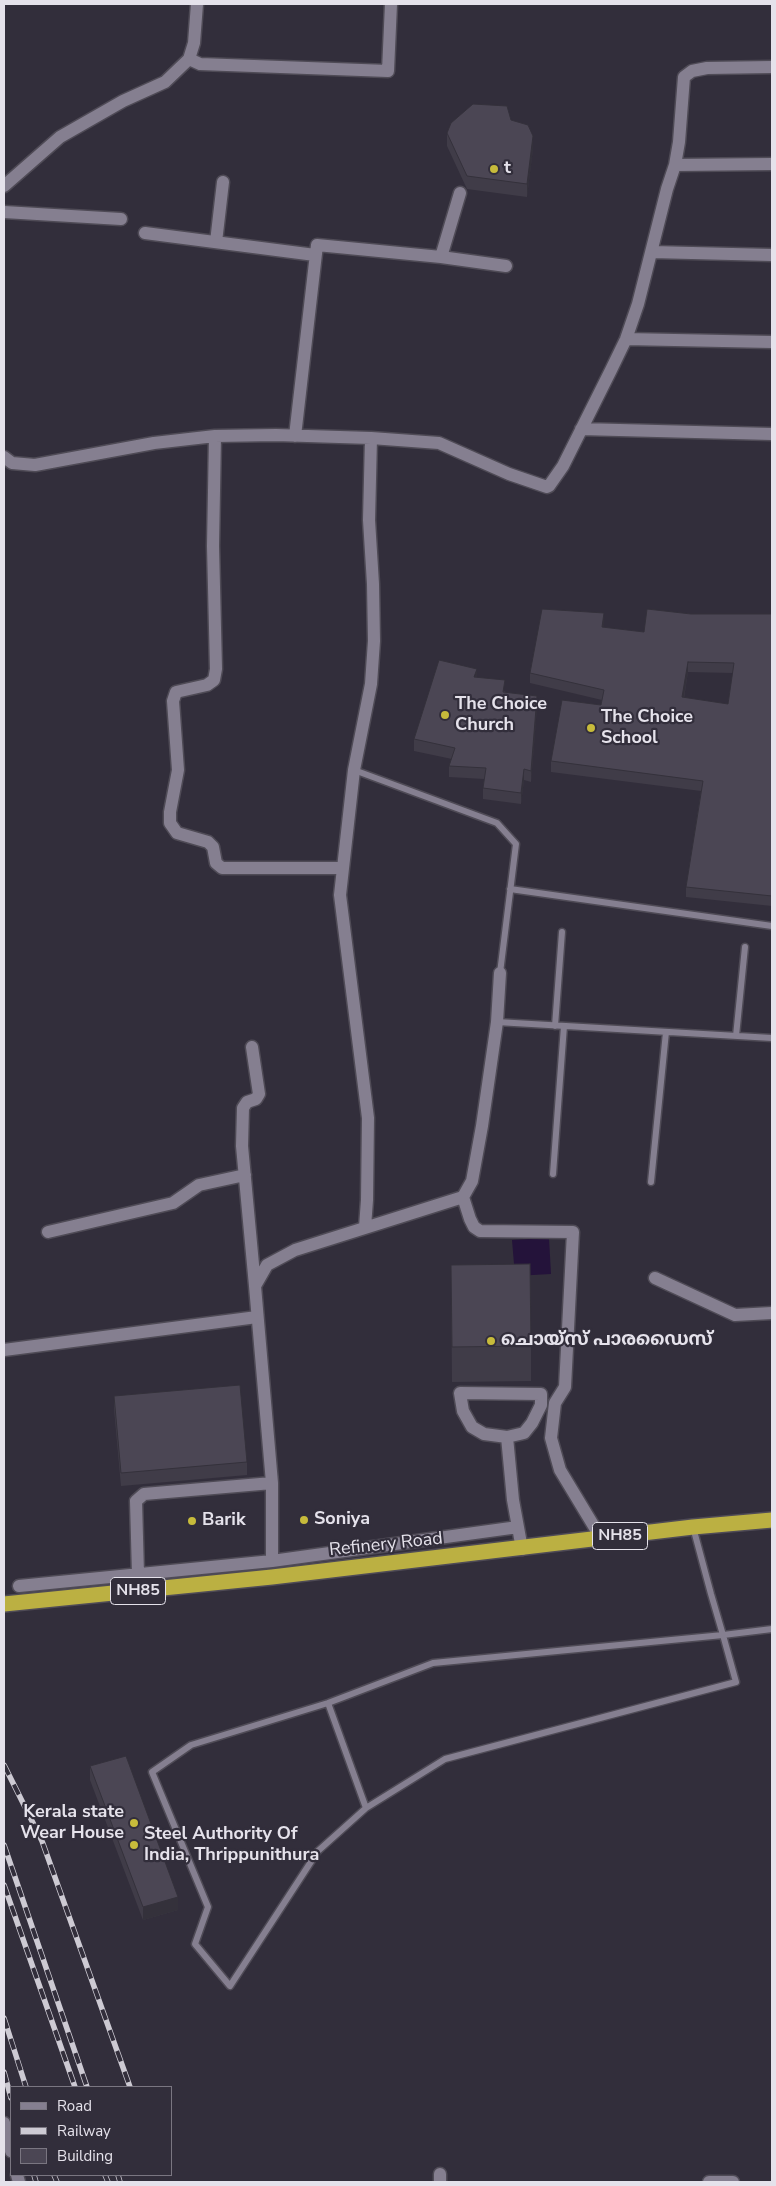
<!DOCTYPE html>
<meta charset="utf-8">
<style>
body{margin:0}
#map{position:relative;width:776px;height:2186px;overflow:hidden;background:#322e3b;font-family:"Nunito Sans",sans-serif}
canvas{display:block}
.frame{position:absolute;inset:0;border:5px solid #e5e2eb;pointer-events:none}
.legend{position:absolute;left:10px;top:2086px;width:162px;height:90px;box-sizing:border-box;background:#322e3b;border:1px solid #7a7681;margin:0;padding:6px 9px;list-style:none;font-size:15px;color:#e5e2eb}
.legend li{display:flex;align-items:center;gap:10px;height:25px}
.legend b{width:25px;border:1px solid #7a7681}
</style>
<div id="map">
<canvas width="776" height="2186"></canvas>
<div class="frame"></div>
<ul class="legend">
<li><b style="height:6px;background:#857f90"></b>Road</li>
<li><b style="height:6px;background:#cdcad3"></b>Railway</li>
<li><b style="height:14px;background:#4b4654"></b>Building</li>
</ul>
</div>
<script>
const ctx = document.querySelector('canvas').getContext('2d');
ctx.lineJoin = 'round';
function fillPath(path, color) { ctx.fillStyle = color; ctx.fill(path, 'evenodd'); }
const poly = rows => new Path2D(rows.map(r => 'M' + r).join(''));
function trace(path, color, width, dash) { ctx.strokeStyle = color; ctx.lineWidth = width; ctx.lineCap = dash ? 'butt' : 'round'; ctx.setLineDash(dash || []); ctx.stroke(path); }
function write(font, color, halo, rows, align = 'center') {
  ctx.font = font + ' "Nunito Sans","Noto Sans Malayalam",sans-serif'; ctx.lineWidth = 4.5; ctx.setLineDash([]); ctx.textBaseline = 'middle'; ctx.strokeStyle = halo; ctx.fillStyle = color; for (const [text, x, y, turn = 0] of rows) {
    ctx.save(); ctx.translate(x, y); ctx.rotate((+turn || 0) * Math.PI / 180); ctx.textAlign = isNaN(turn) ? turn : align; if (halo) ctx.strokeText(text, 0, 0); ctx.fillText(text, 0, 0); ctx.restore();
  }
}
fillPath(poly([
 [549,1238,551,1274,515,1276,512,1240]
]), '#24133a');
const lane = poly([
 [354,770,497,823,516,844,500,973],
 [510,889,772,926],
 [497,1022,772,1038],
 [555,1026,562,932],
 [736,1036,745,947],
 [553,1174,564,1026],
 [651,1182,666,1032],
 [693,1527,711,1594,723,1635,736,1682,445,1759,366,1808,318,1851,230,1986,195,1944,208,1907,152,1772,191,1745,328,1703,433,1663,723,1635,772,1629],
 [328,1703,366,1808]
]);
const street = poly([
 [189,59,200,64,388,71,391,4],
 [675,165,772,164],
 [4,186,60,137,123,101,165,82,189,59,194,43,197,4],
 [4,212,121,219],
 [145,233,315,255],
 [216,242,223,182],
 [652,252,772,255],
 [441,257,506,266],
 [626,339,772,342],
 [581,429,772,434],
 [215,436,213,546,216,669,214,680,207,685,176,692,173,701,178,770,170,812,170,823,177,833,208,842,213,847,216,863,222,868,342,868],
 [295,436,317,245,441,257,460,193],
 [371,438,439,443,509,474,547,487,549,486,563,466,611,370,626,339,638,304,667,189,675,165,679,142,684,77,692,71,707,68,772,67],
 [4,457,12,463,35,465,154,443,215,436,276,435,371,438,369,520,373,584,374,641,371,684,354,770,340,895,368,1118,367,1200,365,1227],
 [252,1047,259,1094,256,1099,247,1102,243,1108,242,1146,255,1286],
 [463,1197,470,1219,474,1227,480,1231,573,1232,565,1387,555,1403,551,1438,560,1470,601,1538],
 [48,1232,173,1203,199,1185,245,1175],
 [655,1278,735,1315,772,1313],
 [4,1350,257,1317],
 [507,1437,524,1433,532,1423,541,1405,541,1394,460,1393,463,1411,472,1427,484,1434,507,1437,513,1500,522,1549],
 [272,1561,272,1483,255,1286,267,1265,295,1250,463,1197,472,1181,482,1126,497,1022,500,973],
 [138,1574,136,1501,144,1494,272,1483],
 [19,1586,272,1561,518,1527],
 [4,2123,11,2151],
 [17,2175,19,2182],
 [440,2182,440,2174],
 [709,2182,733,2182]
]);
const highway = poly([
 [4,1604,272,1577,693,1527,772,1520]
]);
trace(lane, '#4f4b56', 9);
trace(street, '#4f4b56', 15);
trace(highway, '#4f4b56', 18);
trace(lane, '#857f90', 6);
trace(street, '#857f90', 12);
trace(highway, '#bbb042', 15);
const rail = poly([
 [4,1765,42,1841,130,2087],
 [4,1845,87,2087],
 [4,1885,75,2087],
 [4,2018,26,2087],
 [4,2072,11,2098],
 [34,2175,36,2182],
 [54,2175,57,2182],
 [105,2175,108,2182],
 [118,2175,120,2182]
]);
trace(rail, '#cdcad3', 5.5);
trace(rail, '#322e3b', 4, [11]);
fillPath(poly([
 [511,120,533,149,527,197,467,189,447,146,447,133],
 [691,614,772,614,772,906,686,897,686,887,701,791,551,772,551,761,601,705,602,700,530,683,530,673,604,624,603,628,644,632],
 [688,672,733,673,728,704,684,698],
 [477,678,537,707,531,782,524,780,521,804,483,799,483,788,484,779,449,777,449,766,452,759,414,751,414,739],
 [451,1265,531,1346,531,1381,452,1382],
 [114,1396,247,1462,247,1475,121,1486,114,1409],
 [90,1766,178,1910,143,1920,90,1780]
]), '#403c48');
fillPath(poly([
 [533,136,533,149,527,197,527,184],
 [604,613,604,624,602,638,602,627],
 [688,662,688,672,682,707,682,697],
 [477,669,477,680,474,677],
 [537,696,537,707,531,782,531,771],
 [524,769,524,780,521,804,521,793],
 [178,1897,178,1910,143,1920,143,1907]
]), '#34313b');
const building = poly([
 [473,104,507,106,511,120,528,125,533,136,527,184,467,176,447,133,451,123,473,104],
 [542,609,604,613,602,627,644,632,647,609,691,614,772,614,772,896,686,887,703,781,551,761,562,700,601,705,604,690,530,673,542,609],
 [688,662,734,663,728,704,682,697,688,662],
 [439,660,477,669,474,677,505,680,503,692,537,696,531,771,524,769,521,793,483,788,486,768,449,766,455,748,414,739,439,660],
 [530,1264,531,1346,452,1347,451,1265,530,1264],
 [240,1385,247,1462,121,1473,114,1396,240,1385],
 [126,1756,178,1897,143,1907,90,1766,126,1756]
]);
fillPath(building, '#4b4654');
trace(building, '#34313b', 1);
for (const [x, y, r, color] of [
 [494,169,5,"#c7bb3b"],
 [445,715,5,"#c7bb3b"],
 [591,728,5,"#c7bb3b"],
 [491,1341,5,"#c7bb3b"],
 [304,1520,5,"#c7bb3b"],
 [192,1521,5,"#c7bb3b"],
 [134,1823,5,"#c7bb3b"],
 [134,1845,5,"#c7bb3b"]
]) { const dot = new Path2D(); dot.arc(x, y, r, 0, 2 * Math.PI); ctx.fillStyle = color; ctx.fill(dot); trace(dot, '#322e3b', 2); }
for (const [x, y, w] of [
 [620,1536,55],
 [138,1591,55]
]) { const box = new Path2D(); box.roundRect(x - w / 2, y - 13.5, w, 27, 4); ctx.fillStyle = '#322e3b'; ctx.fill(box); trace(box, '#e5e2eb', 1); }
write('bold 16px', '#e5e2eb', null, [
 ["NH85",620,1536],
 ["NH85",138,1591]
]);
write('bold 18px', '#e5e2eb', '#322e3b', [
 ["t",504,169],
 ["The Choice",455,705],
 ["Church",455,726],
 ["The Choice",601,718],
 ["School",601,739],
 ["ചൊയ്സ് പാരഡൈസ്",501,1341],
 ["Soniya",314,1520],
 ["Barik",202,1521],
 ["Kerala state",124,1813,"right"],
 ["Wear House",124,1834,"right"],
 ["Steel Authority Of",144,1835],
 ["India, Thrippunithura",144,1856]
], 'left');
write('18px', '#e5e2eb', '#322e3b', [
 ["Refinery Road",386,1545,-6]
]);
</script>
